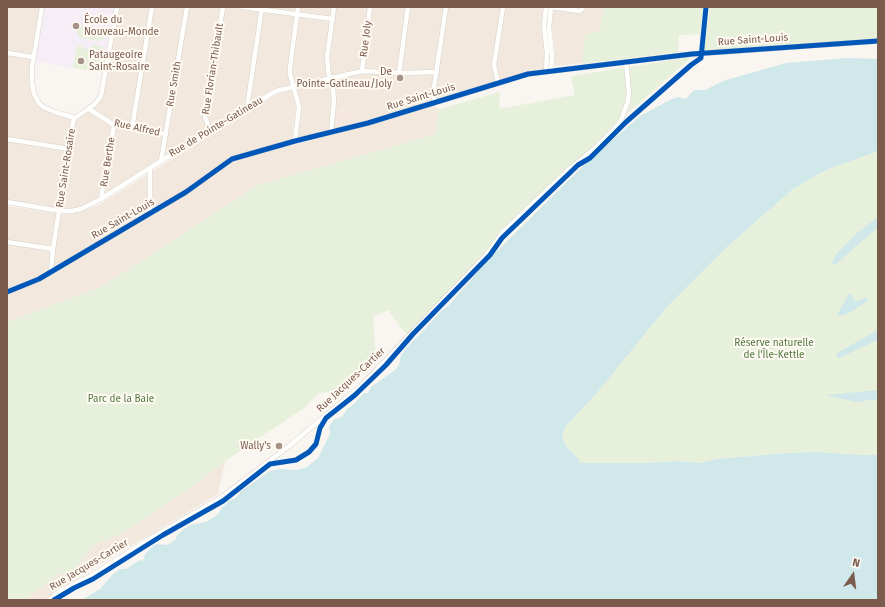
<!DOCTYPE html>
<meta charset="utf-8">
<style>
body{margin:0}
#map{position:relative;width:885px;height:607px;overflow:hidden;background:#f9f5f0;font-family:"Fira Sans",sans-serif}
canvas{display:block}
.frame{position:absolute;inset:0;border:8px solid #7a5c4d;pointer-events:none}
.north{position:absolute;left:833px;top:555px;width:40px;height:40px;-webkit-text-stroke:3px #fffaf3;paint-order:stroke;rotate:14deg;font-size:11px;font-weight:700;line-height:16px;text-align:center;color:#7a5c4d}
.north::after{content:'';display:block;margin:auto;width:14px;height:18px;background:#7a5c4d;clip-path:polygon(50% 0,100% 100%,50% 72%,0 100%)}
</style>
<div id="map">
<canvas width="885" height="607"></canvas>
<div class="frame"></div>
<div class="north">N</div>
</div>
<script>
const ctx = document.querySelector('canvas').getContext('2d');
ctx.lineJoin = 'round';
function fillPath(path, color) { ctx.fillStyle = color; ctx.fill(path, 'evenodd'); }
const poly = rows => new Path2D(rows.map(r => 'M' + r).join(''));
function trace(path, color, width, dash) { ctx.strokeStyle = color; ctx.lineWidth = width; ctx.lineCap = dash ? 'butt' : 'round'; ctx.setLineDash(dash || []); ctx.stroke(path); }
function write(font, color, halo, rows, align = 'center') {
  ctx.font = font + ' "Fira Sans",sans-serif'; ctx.lineWidth = 4; ctx.setLineDash([]); ctx.textBaseline = 'middle'; ctx.strokeStyle = halo; ctx.fillStyle = color; for (const [text, x, y, turn = 0] of rows) {
    ctx.save(); ctx.translate(x, y); ctx.rotate((+turn || 0) * Math.PI / 180); ctx.textAlign = isNaN(turn) ? turn : align; if (halo) ctx.strokeText(text, 0, 0); ctx.fillText(text, 0, 0); ctx.restore();
  }
}
fillPath(poly([
 [7,7,42,7,33,57,34,94,44,107,75,118,101,96,117,7,546,7,546,71,331,132,295,141,299,111,294,87,280,90,101,199,72,211,7,202],
 [554,7,604,7,600,31,585,35,582,63,556,66,555,65,555,52,552,26],
 [292,91,296,106,291,146,434,106,439,109,436,134,258,185,101,287,13,320,7,321,7,206,66,215,97,206,277,94],
 [225,461,218,494,57,590,46,600,25,600,57,575,75,569,92,545,127,531,194,485]
]), '#f2e8de');
fillPath(poly([
 [347,108,352,127,331,132,334,111]
]), '#f6e8e1');
fillPath(poly([
 [42,7,117,7,109,55,89,52,79,45,76,50,73,68,33,61]
]), '#f6eef6');
fillPath(poly([
 [604,7,703,7,700,34,679,35,678,52,582,64,585,34,600,31],
 [710,7,878,7,878,41,703,53],
 [82,26,102,29,104,33,104,38,99,41,80,38,78,35,77,31,78,29],
 [79,45,91,52,92,45,103,46,102,54,109,55,106,73,73,68,76,50],
 [692,57,612,127,586,154,501,231,484,253,407,335,388,310,373,317,376,360,360,376,334,390,318,394,304,408,225,461,196,484,127,531,93,545,75,569,57,575,25,600,7,600,7,321,13,320,101,287,258,185,435,134,439,109,500,92,499,109,575,95,571,76],
 [878,151,878,455,860,455,818,452,787,453,717,459,700,463,678,461,647,463,579,463,577,457,568,449,562,438,565,427,596,394,666,308,727,247,793,189,826,170]
]), '#e7f0db');
fillPath(poly([
 [848,58,878,59,878,151,826,170,793,189,727,247,666,308,596,394,565,427,562,438,568,449,577,457,580,463,647,463,678,461,700,463,717,459,787,453,818,452,860,455,878,455,878,600,82,600,100,589,113,574,120,569,126,569,140,560,143,561,145,554,153,546,156,544,168,545,175,540,178,534,184,529,191,525,206,522,217,515,222,508,229,501,236,498,241,491,270,471,280,469,298,470,307,467,318,458,330,434,329,427,334,419,342,417,347,409,354,404,364,393,368,393,371,387,395,370,399,365,401,355,406,348,424,330,440,312,450,304,486,262,585,164,640,116,670,100,678,97,686,99,694,90,705,90,723,81,786,63],
 [878,217,878,227,835,265,831,264,837,253,856,234],
 [849,294,852,294,853,299,858,301,864,298,869,300,851,312,843,315,836,316],
 [878,330,878,340,837,359,837,353],
 [878,390,878,399,856,402,826,395]
]), '#d0e8ea');
const minor = poly([
 [42,7,32,67,32,83,34,94,39,103,43,107,55,112,75,118],
 [242,7,333,19],
 [546,7,544,26,547,53,546,71],
 [550,7,580,11,584,7],
 [7,53,33,57],
 [551,70,552,56,549,28,551,7],
 [362,71,370,7],
 [399,73,408,7],
 [329,78,327,57,334,7],
 [498,83,494,65,503,7],
 [435,102,433,94,446,7],
 [247,108,262,7],
 [89,109,114,125,166,134],
 [132,128,152,7],
 [210,130,205,117,205,112,223,7],
 [331,132,334,101,332,77],
 [7,139,69,149],
 [295,141,299,107,290,74,290,68,298,7],
 [161,161,187,7],
 [101,199,114,125],
 [7,202,60,211,72,211,81,209,101,199,210,130,276,91,362,71,402,73,437,72],
 [150,214,150,168],
 [7,242,53,249],
 [51,271,53,249,73,122,75,118,95,104,101,96,117,7],
 [7,292,39,279,110,237,186,192,232,159,295,141,368,123,528,74,692,54,878,41],
 [49,600,60,591,91,576,148,540,222,497,289,446,362,385,487,254,502,233,568,170,594,149,613,131,621,120,628,101,629,93,626,62]
]);
trace(minor, '#d7d1cb', 5.5);
trace(minor, '#fefefd', 4.5);
trace(poly([
 [7,292,39,279,110,237,186,192,232,159,295,141,368,123,528,74,692,54,878,41],
 [54,600,74,588,93,579,163,535,223,501,270,464,296,460,309,452,316,444,320,428,326,418,355,395,386,365,413,334,490,255,502,238,578,165,590,158,626,122,691,65,701,58,706,7]
]), '#0057b8', 5);
for (const [x, y, r, color] of [
 [76,26,4,"#a69286"],
 [81,61,4,"#a69286"],
 [400,78,4,"#a69286"],
 [279,446,4,"#a69286"]
]) { const dot = new Path2D(); dot.arc(x, y, r, 0, 2 * Math.PI); ctx.fillStyle = color; ctx.fill(dot); trace(dot, '#fffaf3', 1.5); }
write('10px', '#7a5c4d', '#fffaf3', [
 ["École du",84,20],
 ["Nouveau-Monde",84,32],
 ["Pataugeoire",89,55],
 ["Saint-Rosaire",89,67],
 ["De",392,72,"right"],
 ["Pointe-Gatineau/Joly",392,84,"right"],
 ["Wally's",271,446,"right"]
], 'left');
write('10px', '#7a5c4d', '#fffaf3', [
 ["Rue Joly",366,39,-83],
 ["Rue Saint-Louis",753,40,-4],
 ["Rue Florian-Thibault",213,69,-81],
 ["Rue Smith",174,84,-80],
 ["Rue Saint-Louis",421,97,-17],
 ["Rue de Pointe-Gatineau",216,127,-31],
 ["Rue Alfred",137,128,12],
 ["Rue Berthe",108,162,-81],
 ["Rue Saint-Rosaire",66,168,-81],
 ["Rue Saint-Louis",123,219,-30],
 ["Rue Jacques-Cartier",351,380,-43],
 ["Rue Jacques-Cartier",89,565,-31]
]);
write('10px', '#537a41', '#fffaf3', [
 ["Réserve naturelle",774,343],
 ["de l'Île-Kettle",774,355],
 ["Parc de la Baie",121,399]
]);
</script>
